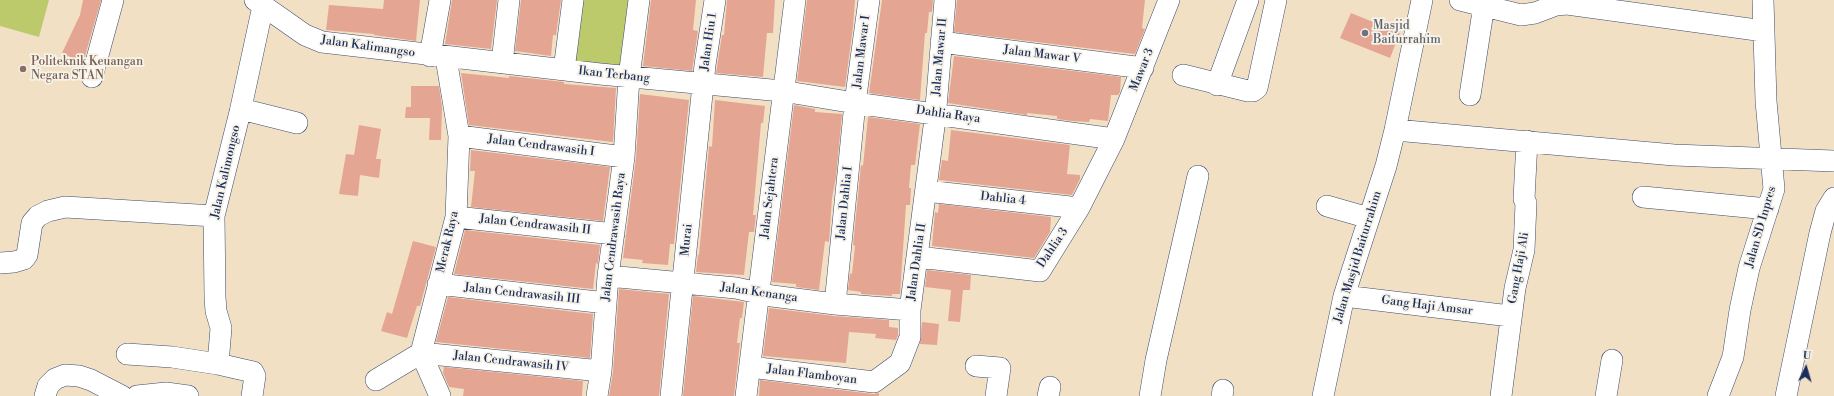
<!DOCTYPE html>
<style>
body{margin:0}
#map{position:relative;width:1834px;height:396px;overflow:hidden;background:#f2e0c4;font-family:"Libre Bodoni",serif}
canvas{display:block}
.north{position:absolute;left:1786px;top:348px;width:40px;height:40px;-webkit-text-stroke:3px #f7f3e8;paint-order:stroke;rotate:5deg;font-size:11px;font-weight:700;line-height:16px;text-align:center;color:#1b2f5e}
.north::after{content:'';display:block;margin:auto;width:14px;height:18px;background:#1b2f5e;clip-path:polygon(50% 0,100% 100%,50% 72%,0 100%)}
</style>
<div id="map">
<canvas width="1834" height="396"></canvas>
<div class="north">U</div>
</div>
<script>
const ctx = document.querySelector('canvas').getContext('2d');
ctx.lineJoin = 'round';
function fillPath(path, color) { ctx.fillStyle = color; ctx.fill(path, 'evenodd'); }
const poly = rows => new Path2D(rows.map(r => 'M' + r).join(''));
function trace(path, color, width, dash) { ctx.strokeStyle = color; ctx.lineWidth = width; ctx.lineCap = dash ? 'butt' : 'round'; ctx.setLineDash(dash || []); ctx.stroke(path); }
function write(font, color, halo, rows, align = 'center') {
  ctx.font = font + ' "Libre Bodoni",serif'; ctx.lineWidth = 3.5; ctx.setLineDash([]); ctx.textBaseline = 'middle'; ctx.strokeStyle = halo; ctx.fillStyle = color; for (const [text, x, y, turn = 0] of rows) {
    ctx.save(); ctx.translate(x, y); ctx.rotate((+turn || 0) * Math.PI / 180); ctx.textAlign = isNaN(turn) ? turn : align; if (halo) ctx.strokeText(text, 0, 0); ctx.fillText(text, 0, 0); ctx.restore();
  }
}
fillPath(poly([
 [0,0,49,0,39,37,0,26],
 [573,0,639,0,629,77,564,70]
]), '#bdca6c');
fillPath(poly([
 [83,0,101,0,83,63,62,53,80,15],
 [384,0,420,0,416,41,374,35,374,34,326,30,329,5,383,9],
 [452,0,497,0,491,49,445,44],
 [521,0,561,0,556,35,553,35,551,56,515,51],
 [651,0,696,0,693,30,698,31,692,71,643,66],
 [727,0,775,0,773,33,767,33,763,77,716,73,722,35,724,35],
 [807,0,855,0,853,27,845,87,797,81],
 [882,0,933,0,932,12,929,12,927,33,925,33,920,100,869,93],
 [957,0,1145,0,1142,28,1145,29,1135,54,954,32],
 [1351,13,1400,33,1390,58,1340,38],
 [954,56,1121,77,1120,92,1118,95,1111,95,1108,121,1090,119,1089,122,1072,121,1057,119,1057,116,1027,113,1027,115,948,103],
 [461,73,509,78,509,76,564,82,564,84,616,88,613,142,469,125],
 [411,86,439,86,442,107,441,140,429,140,430,118,405,118,406,107,411,107],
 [640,94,689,100,674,244,670,244,668,265,642,263,643,260,623,258,636,158],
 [715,100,765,106,763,123,761,123,753,215,756,215,754,232,749,232,744,275,696,272,698,255,699,255,709,146,712,147],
 [794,105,815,109,815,112,842,114,836,177,832,198,829,242,825,241,819,290,796,287,796,284,772,282],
 [868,117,920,124,915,165,911,165,909,188,911,188,910,205,906,205,900,294,892,294,892,296,861,294,861,292,848,290,850,273,852,274,855,246,853,245,861,165,863,166],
 [359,125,381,129,376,159,381,159,379,178,360,175,358,196,339,194,346,154,354,155],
 [951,130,1070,145,1067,174,1080,175,1080,179,1072,195,939,180,942,160,948,161],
 [471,150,610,167,603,221,471,207,475,171,470,171],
 [939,204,1051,217,1050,232,1034,258,932,246,935,212,938,213],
 [465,230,600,245,598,264,596,263,593,289,454,274],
 [413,241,436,247,420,306,417,306,407,338,381,331,387,312,392,314],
 [927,270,971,275,970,290,963,290,960,322,948,321,951,290,925,287],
 [619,289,669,294,659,396,609,396,613,372],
 [693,296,744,302,742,318,740,318,737,343,740,343,734,396,683,396],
 [448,297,593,314,590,358,436,342],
 [769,308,834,316,889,320,889,327,898,328,898,335,896,340,875,338,876,334,849,332,846,363,763,356],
 [922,322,939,324,937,345,920,344],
 [444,367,583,381,582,396,463,396,464,389,449,387,443,373],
 [760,380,873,394,879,393,879,396,759,396]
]), '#e5a593');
const minor = poly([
 [255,0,305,35,322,42,600,74,782,91,855,103,1114,139],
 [1460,0,1521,15,1535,13,1556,5,1567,4,1764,31],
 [941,42,1143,68],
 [430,56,440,0],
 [502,63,509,0],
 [564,70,573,0],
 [1183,75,1248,91,1253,91,1257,88,1276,0],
 [92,77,113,0],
 [1217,85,1248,0],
 [1470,95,1484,5],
 [241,109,297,123],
 [1395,130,1674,155,1834,161],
 [459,136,624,157],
 [926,191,1079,208],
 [1643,197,1768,209],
 [1327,206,1369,218],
 [456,217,614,234],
 [918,257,1040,271,1079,208,1114,139,1169,0],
 [0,263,14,262,24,259,27,255,32,223,38,216,48,211,65,207,214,216],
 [608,276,736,288,772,296,835,304,910,310],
 [438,284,606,303],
 [1344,296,1510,316],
 [835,304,855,103,869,0],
 [127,354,172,357,218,364,253,372,255,376,252,396],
 [218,364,221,328,216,311,215,297,214,216,240,112,263,6],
 [976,366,1000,368,996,396],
 [750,367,874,382],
 [376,380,421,353,601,371],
 [874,382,900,363,910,337,910,310,935,119,945,0],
 [45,396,48,386,55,379,65,375,79,376,91,380,122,396],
 [137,396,166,393,188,396],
 [440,396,421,353,456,217,459,136,446,58],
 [597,396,601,371,608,276,624,157,629,77,639,0],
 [671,396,705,65,715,0],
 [746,396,795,0],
 [1048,396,1050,387],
 [1150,396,1156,360,1198,176],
 [1222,396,1223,390],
 [1323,396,1344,296,1386,166,1395,130,1422,0],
 [1501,396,1515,288,1524,250,1526,203,1524,199,1527,141],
 [1606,396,1612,360],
 [1718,396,1733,357,1740,310,1749,268,1774,189,1766,101,1763,0],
 [1786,396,1820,233,1826,211,1834,198]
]);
trace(minor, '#3b4a6d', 22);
trace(minor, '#fff', 21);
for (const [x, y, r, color] of [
 [1365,33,4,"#6b7280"],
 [23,69,4,"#8d6e63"]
]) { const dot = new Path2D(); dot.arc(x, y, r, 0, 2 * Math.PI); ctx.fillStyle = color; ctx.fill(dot); trace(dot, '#f7f3e8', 1.5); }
write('12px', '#5b616d', '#f7f3e8', [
 ["Masjid",1373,26],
 ["Baiturrahim",1373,40]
], 'left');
write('12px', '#1b2f5e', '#f7f3e8', [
 ["Jalan Hiu 1",709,42,-82],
 ["Jalan Kalimangso",368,47,8],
 ["Jalan Mawar I",862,52,-83],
 ["Jalan Mawar V",1042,55,7],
 ["Jalan Mawar II",940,57,-85],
 ["Mawar 3",1142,70,-68],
 ["Ikan Terbang",614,75,6],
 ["Dahlia Raya",948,115,8],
 ["Jalan Cendrawasih I",541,146,7],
 ["Jalan Kalimongso",226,172,-77],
 ["Jalan Sejahtera",770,198,-83],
 ["Dahlia 4",1003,199,6],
 ["Jalan Dahlia I",845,203,-84],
 ["Jalan Cendrawasih II",535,225,6],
 ["Jalan SD Inpres",1761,227,-74],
 ["Jalan Cendrawasih Raya",614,237,-83],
 ["Murai",687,240,-84],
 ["Merak Raya",448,242,-77],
 ["Dahlia 3",1053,248,-56],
 ["Jalan Masjid Baiturrahim",1358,257,-73],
 ["Jalan Dahlia II",917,262,-82],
 ["Gang Haji Ali",1519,268,-80],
 ["Jalan Kenanga",759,293,8],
 ["Jalan Cendrawasih III",522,294,6],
 ["Gang Haji Amsar",1427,306,7],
 ["Jalan Cendrawasih IV",511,362,6],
 ["Jalan Flamboyan",812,375,7]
]);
write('12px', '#785e54', '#f7f3e8', [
 ["Politeknik Keuangan",31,62],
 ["Negara STAN",31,76]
], 'left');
</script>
